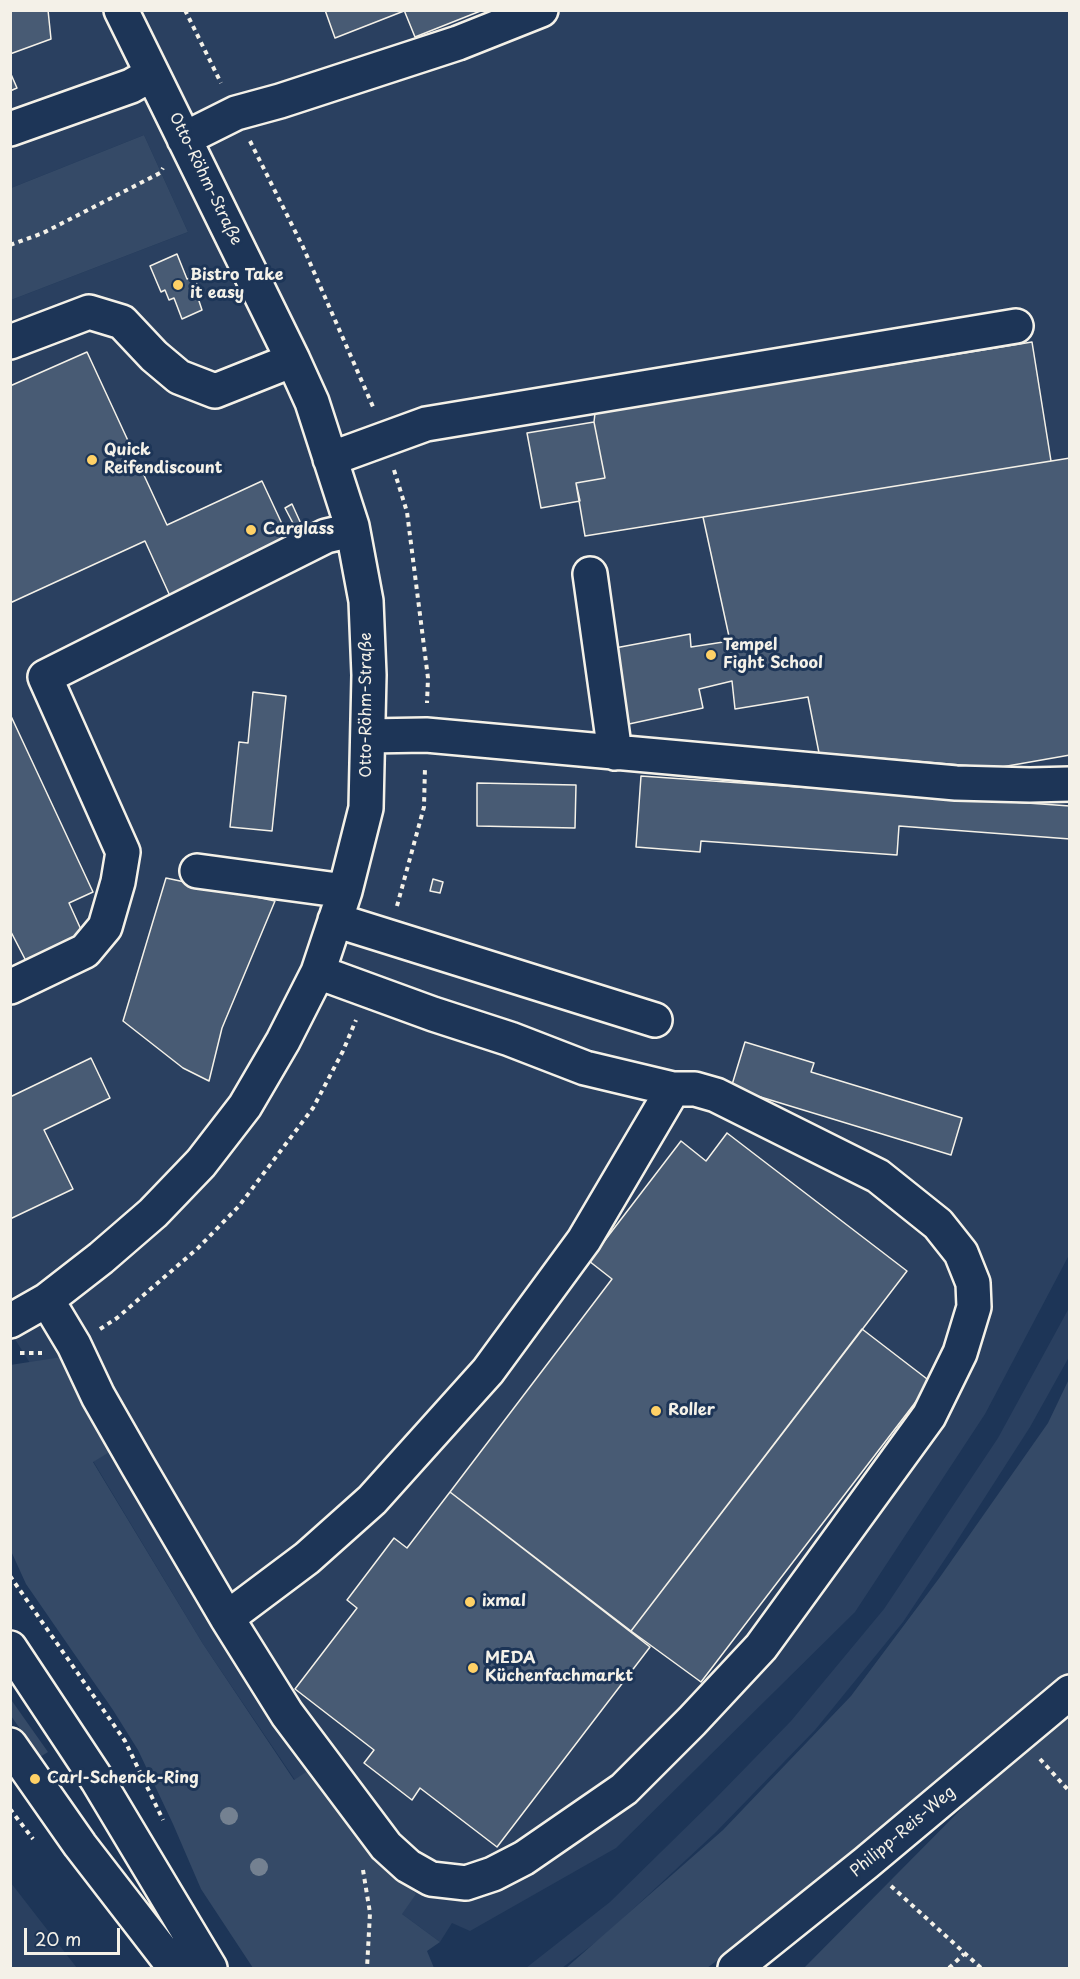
<!DOCTYPE html>
<meta charset="utf-8">
<style>
body{margin:0}
#map{position:relative;width:1080px;height:1979px;overflow:hidden;background:#1d3557;font-family:"Playpen Sans",sans-serif}
canvas{display:block}
.frame{position:absolute;inset:0;border:12px solid #f4f1e8;pointer-events:none}
.scale{position:absolute;left:24px;top:1928px;width:96px;height:27px;box-sizing:border-box;border:3px solid #f4f1e8;border-top:0;padding-left:8px;font-size:18px;line-height:21px;white-space:nowrap;color:#f4f1e8;-webkit-text-stroke:4px #1d3557;paint-order:stroke}
</style>
<div id="map">
<canvas width="1080" height="1979"></canvas>
<div class="frame"></div>
<div class="scale">20 m</div>
</div>
<script>
const ctx = document.querySelector('canvas').getContext('2d');
ctx.lineJoin = 'round';
function fillPath(path, color) { ctx.fillStyle = color; ctx.fill(path, 'evenodd'); }
const poly = rows => new Path2D(rows.map(r => 'M' + r).join(''));
function trace(path, color, width, dash) { ctx.strokeStyle = color; ctx.lineWidth = width; ctx.lineCap = dash ? 'butt' : 'round'; ctx.setLineDash(dash || []); ctx.stroke(path); }
function write(font, color, halo, rows, align = 'center') {
  ctx.font = font + ' "Playpen Sans",sans-serif'; ctx.lineWidth = 6; ctx.setLineDash([]); ctx.textBaseline = 'middle'; ctx.strokeStyle = halo; ctx.fillStyle = color; for (const [text, x, y, turn = 0] of rows) {
    ctx.save(); ctx.translate(x, y); ctx.rotate((+turn || 0) * Math.PI / 180); ctx.textAlign = isNaN(turn) ? turn : align; if (halo) ctx.strokeText(text, 0, 0); ctx.fillText(text, 0, 0); ctx.restore();
  }
}
fillPath(poly([
 [11,11,1069,11,1069,1255,985,1414,855,1612,616,1848,470,1931,452,1923,440,1942,402,1914,382,1855,318,1764,295,1780,203,1644,93,1461,112,1450,62,1358,30,1363,11,1333,11,300,188,232,144,135,11,188],
 [1069,1308,1069,1357,1030,1427,953,1547,903,1622,815,1730,715,1833,604,1936,562,1968,526,1968,610,1902,714,1800,791,1721,884,1609,998,1438],
 [11,1883,77,1968,11,1968]
]), '#2a4060');
fillPath(poly([
 [144,135,188,232,11,300,11,188],
 [62,1357,113,1450,93,1462,203,1644,294,1780,318,1764,382,1855,416,1894,402,1914,440,1942,427,1951,434,1968,253,1968,201,1889,173,1824,138,1750,113,1710,26,1584,11,1551,10,1365],
 [1069,1379,1069,1675,862,1853,707,1968,566,1968,723,1830,851,1696,940,1577,1048,1423],
 [1069,1700,1069,1968,804,1968],
 [12,1701,48,1752,40,1757,11,1716,11,1702]
]), '#354a67');
const building = poly([
 [10,10,48,10,51,39,10,54,10,10],
 [325,10,404,10,404,11,335,38,325,10],
 [404,10,483,10,415,37,404,10],
 [10,72,17,88,10,91,10,72],
 [177,254,187,279,194,277,202,296,198,298,202,310,182,319,174,298,169,300,165,290,161,292,150,266,177,254],
 [1032,342,1051,461,585,536,576,483,605,478,594,422,595,413,1032,342],
 [87,352,167,525,262,481,290,541,170,596,145,541,10,603,10,386,87,352],
 [594,422,605,478,576,483,580,501,541,508,527,433,594,422],
 [1070,458,1070,755,996,768,819,753,808,697,735,709,732,681,699,689,703,708,629,724,615,648,690,634,691,647,730,641,703,517,1070,458],
 [292,504,302,526,296,529,285,508,292,504],
 [253,692,286,696,272,831,230,827,239,742,248,743,253,692],
 [10,714,93,892,69,903,83,934,26,961,10,930,10,714],
 [641,776,1070,806,1070,839,899,826,897,855,701,841,700,852,636,847,641,776],
 [477,783,576,785,575,828,477,826,477,783],
 [166,878,275,901,222,1028,209,1081,183,1068,123,1021,166,878],
 [433,879,443,882,440,893,430,891,433,879],
 [745,1042,814,1063,811,1072,962,1118,951,1155,731,1088,745,1042],
 [91,1058,110,1098,44,1130,73,1189,10,1219,10,1097,91,1058],
 [727,1133,907,1271,631,1631,450,1492,612,1279,589,1261,681,1141,706,1161,727,1133],
 [862,1329,931,1382,701,1682,631,1631,862,1329],
 [450,1492,650,1647,497,1847,420,1788,412,1800,364,1763,374,1750,295,1689,357,1608,347,1600,394,1538,407,1548,450,1492]
]);
fillPath(building, '#485b74');
trace(building, '#f4f1e8', 1.5);
const minor = poly([
 [10,129,131,86,152,74],
 [184,139,236,113,280,101,458,43,541,10],
 [10,342,89,312,122,322,154,356,179,377,215,391,293,360],
 [330,459,426,424,1016,326],
 [590,574,615,753],
 [368,736,426,735,956,783,1030,785,1070,784],
 [197,871,345,891],
 [335,920,655,1020],
 [10,987,85,951,105,927,118,882,123,852,45,677,326,536,352,530],
 [47,1300,74,1345,98,1396,138,1466,227,1618,307,1558,372,1500,488,1371,584,1240,673,1089,585,1068,510,1039,433,1014,318,972],
 [10,1321,47,1300,101,1258,153,1213,201,1163,245,1106,283,1041,318,972,345,891,366,808,369,675,366,601,352,526,312,402,293,360,121,10],
 [227,1618,287,1714,386,1846,408,1866,431,1879,466,1883,493,1874,524,1858,624,1789,692,1721,761,1647,929,1416,960,1353,974,1307,973,1283,961,1253,938,1224,878,1176,716,1095,695,1089,673,1089],
 [735,1968,866,1863,1070,1692]
]);
const major = poly([
 [10,1648,98,1781,210,1968],
 [10,1745,80,1845,175,1968]
]);
trace(minor, '#f4f1e8', 38);
trace(major, '#f4f1e8', 38);
trace(poly([
 [185,10,221,83],
 [250,141,303,247,374,409],
 [10,245,43,233,160,173,163,168],
 [394,470,407,512,428,678,427,703],
 [397,906,424,807,425,767],
 [100,1329,117,1318,198,1248,239,1206,313,1108,343,1051,356,1020],
 [20,1353,42,1353],
 [10,1576,125,1741,163,1820],
 [1040,1759,1070,1792],
 [10,1809,33,1839],
 [363,1870,370,1913,367,1968],
 [891,1886,981,1968],
 [949,1968,964,1954]
]), '#f4f1e8', 4, [4.5, 4.5]);
trace(minor, '#1d3557', 33);
trace(major, '#1d3557', 33);
ctx.fillStyle = '#748191';
for (const [x, y] of [
 [229,1816],
 [259,1867]
]) { ctx.beginPath(); ctx.arc(x, y, 9, 0, 2 * Math.PI); ctx.fill(); }
for (const [x, y, r, color] of [
 [178,285,6,"#ffd166"],
 [92,460,6,"#ffd166"],
 [251,530,6,"#ffd166"],
 [711,655,6,"#ffd166"],
 [656,1411,6,"#ffd166"],
 [470,1602,6,"#ffd166"],
 [473,1668,6,"#ffd166"],
 [35,1779,6,"#ffd166"]
]) { const dot = new Path2D(); dot.arc(x, y, r, 0, 2 * Math.PI); ctx.fillStyle = color; ctx.fill(dot); trace(dot, '#1d3557', 2); }
write('16px', '#f4f1e8', '#1d3557', [
 ["Otto-Röhm-Straße",205,179,64],
 ["Otto-Röhm-Straße",367,705,-90],
 ["Philipp-Reis-Weg",903,1832,-40]
]);
write('bold 16px', '#f4f1e8', '#1d3557', [
 ["Bistro Take",190,276],
 ["it easy",190,294],
 ["Quick",104,451],
 ["Reifendiscount",104,469],
 ["Carglass",263,530],
 ["Tempel",723,646],
 ["Fight School",723,664],
 ["Roller",668,1411],
 ["ixmal",482,1602],
 ["MEDA",485,1659],
 ["Küchenfachmarkt",485,1677],
 ["Carl-Schenck-Ring",47,1779]
], 'left');
</script>
